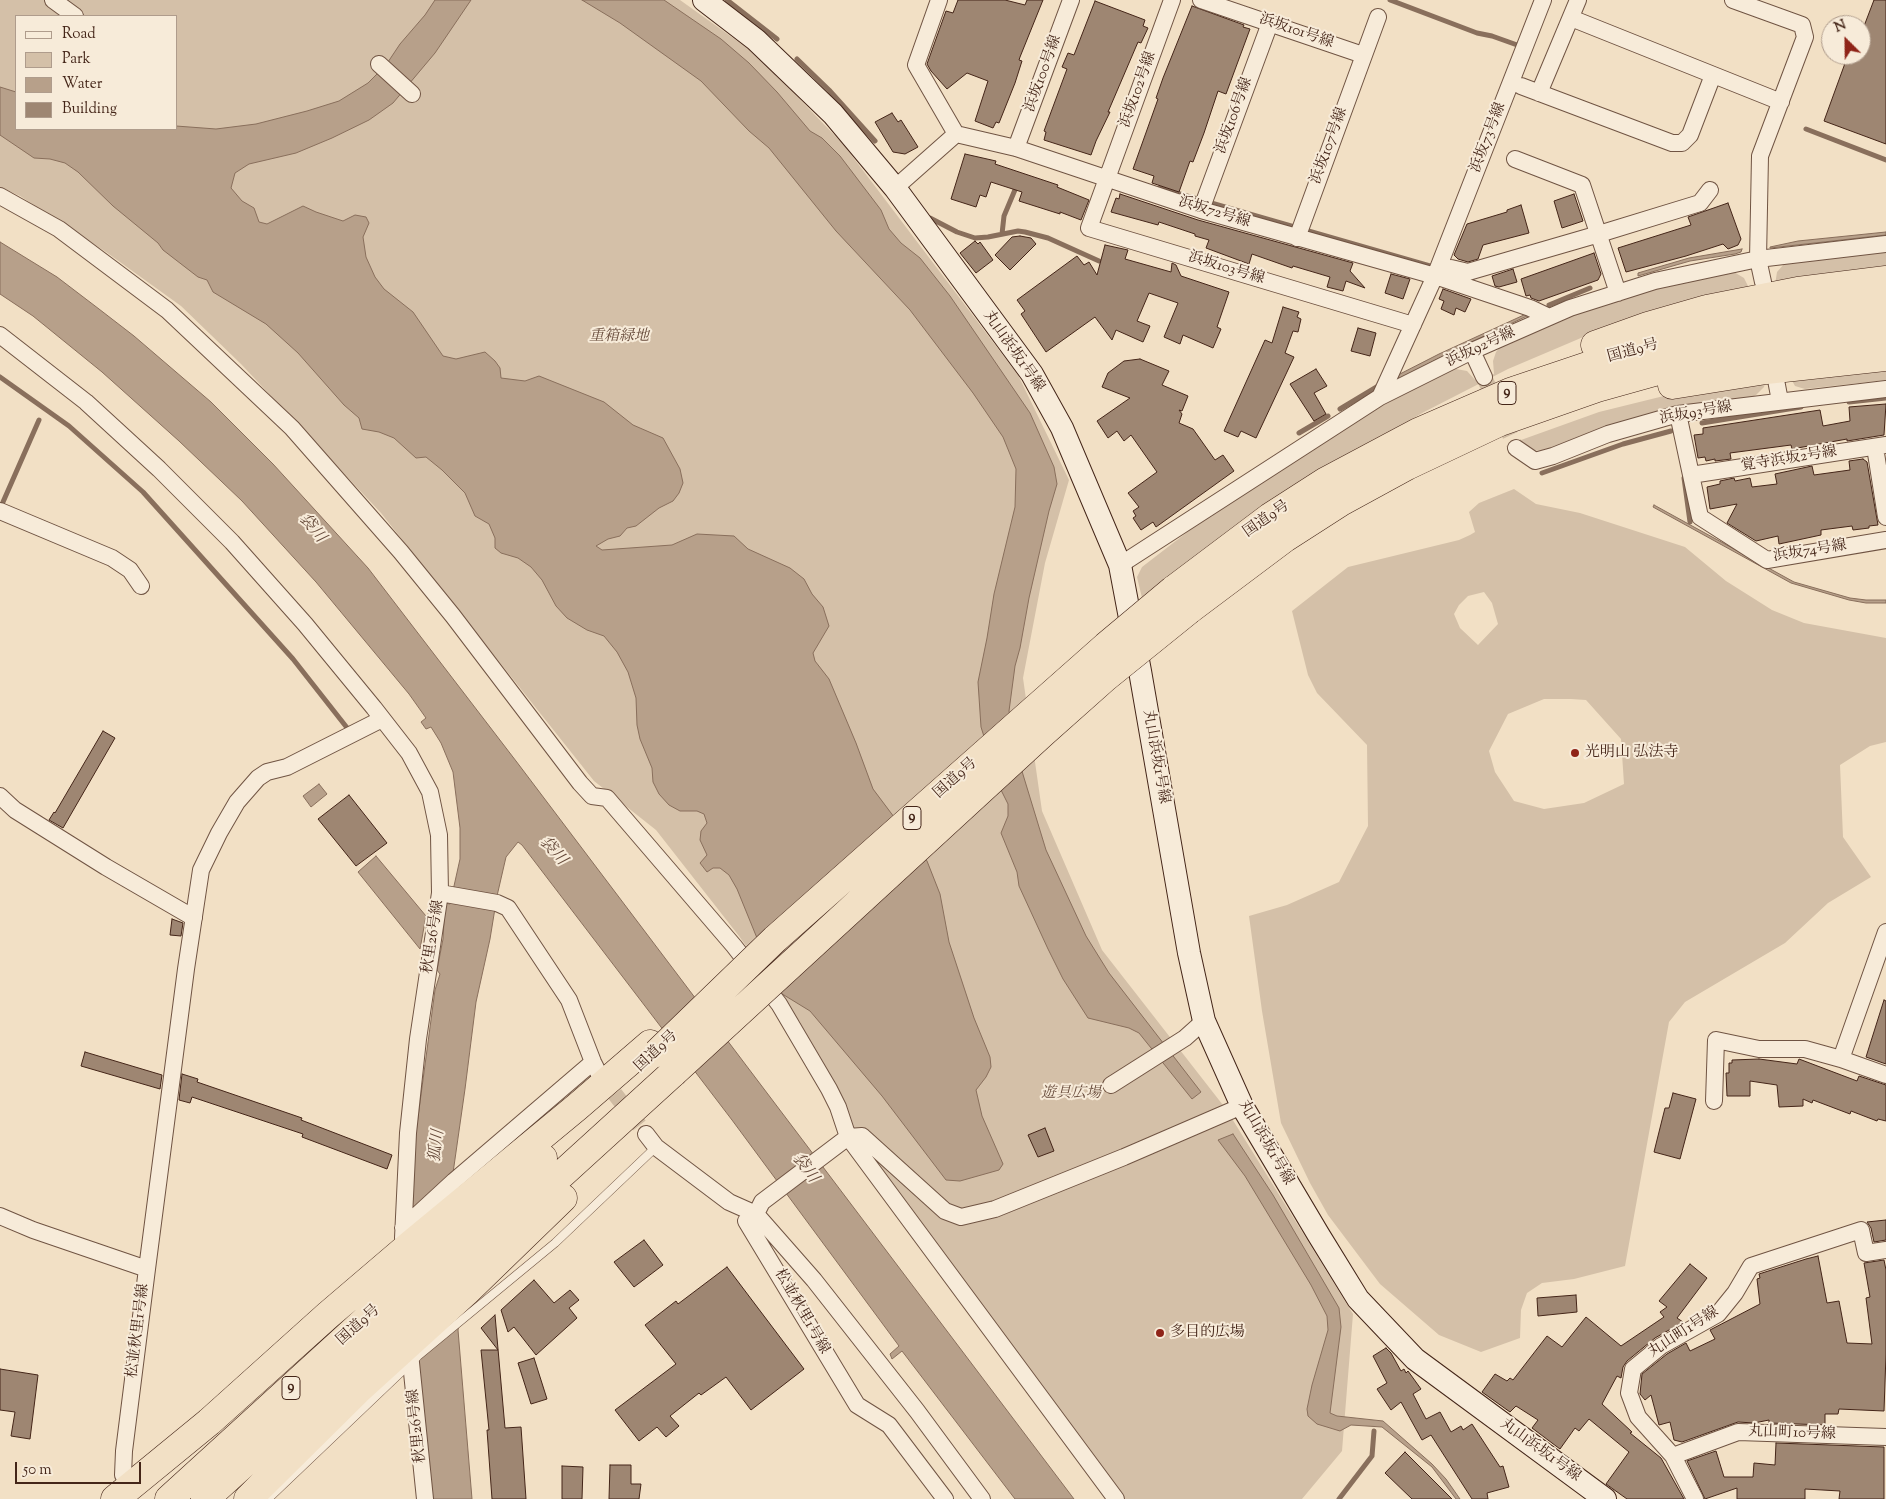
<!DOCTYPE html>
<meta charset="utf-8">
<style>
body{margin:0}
#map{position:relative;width:1886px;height:1499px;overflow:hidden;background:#f2e0c5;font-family:"Sorts Mill Goudy",serif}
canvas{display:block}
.legend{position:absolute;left:15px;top:15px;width:162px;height:115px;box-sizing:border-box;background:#f7ebd9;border:1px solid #af9c8c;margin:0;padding:6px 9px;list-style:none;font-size:15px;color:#442518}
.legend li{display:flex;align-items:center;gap:10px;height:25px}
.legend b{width:25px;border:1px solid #af9c8c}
.north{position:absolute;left:1821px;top:15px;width:50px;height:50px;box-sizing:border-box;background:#f7ebd9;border:1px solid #af9c8c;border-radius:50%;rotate:337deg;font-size:14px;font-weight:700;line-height:20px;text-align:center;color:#442518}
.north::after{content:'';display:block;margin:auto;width:18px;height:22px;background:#8f2418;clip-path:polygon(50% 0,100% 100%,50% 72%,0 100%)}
.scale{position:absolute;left:15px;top:1462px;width:126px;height:22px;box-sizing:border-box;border:2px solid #442518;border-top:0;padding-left:6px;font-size:15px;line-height:18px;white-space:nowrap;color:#442518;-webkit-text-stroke:4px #f7ebd9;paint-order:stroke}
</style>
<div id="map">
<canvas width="1886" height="1499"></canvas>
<ul class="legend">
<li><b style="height:6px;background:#f7ebd9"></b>Road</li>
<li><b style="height:14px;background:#d4c0a8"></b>Park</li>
<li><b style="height:14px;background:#b7a08a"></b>Water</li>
<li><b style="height:14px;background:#9e8672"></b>Building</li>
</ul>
<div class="north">N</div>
<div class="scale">50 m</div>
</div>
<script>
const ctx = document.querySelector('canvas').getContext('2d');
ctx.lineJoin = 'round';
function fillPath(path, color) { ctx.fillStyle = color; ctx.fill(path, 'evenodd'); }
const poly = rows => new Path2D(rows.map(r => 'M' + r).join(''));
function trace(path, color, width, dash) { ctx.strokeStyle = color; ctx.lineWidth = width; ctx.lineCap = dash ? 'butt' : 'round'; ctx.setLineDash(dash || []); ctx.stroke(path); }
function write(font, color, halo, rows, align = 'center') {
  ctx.font = font + ' "Sorts Mill Goudy","Noto Serif JP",serif'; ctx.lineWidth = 4; ctx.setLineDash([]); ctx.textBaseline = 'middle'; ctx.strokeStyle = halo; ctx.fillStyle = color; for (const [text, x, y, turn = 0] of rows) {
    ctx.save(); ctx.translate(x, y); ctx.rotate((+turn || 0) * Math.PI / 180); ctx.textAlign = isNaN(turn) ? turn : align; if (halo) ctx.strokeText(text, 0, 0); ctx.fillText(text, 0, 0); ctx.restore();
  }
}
fillPath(poly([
 [0,0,680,0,757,55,843,144,1018,375,1069,480,1045,563,1023,678,1042,811,1102,950,1226,1109,1353,1314,1342,1451,1302,1499,1123,1499,859,1147,800,1022,739,936,656,830,594,781,381,513,241,364,181,306,106,252,20,196,0,187],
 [16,16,176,16,176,129,16,129],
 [1886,252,1886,272,1588,335,1508,369,1424,412,1330,466,1142,598,1137,577,1142,567,1212,513,1329,436,1393,400,1448,371,1456,369,1467,371,1477,382,1494,374,1493,361,1496,352,1500,347,1588,309,1674,283,1734,272,1744,278,1750,290,1775,285,1777,272,1784,264,1790,262],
 [1886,365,1886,380,1805,389,1795,386,1790,377,1766,380,1764,387,1756,395,1752,397,1710,403,1667,413,1544,451,1526,450,1521,440,1599,412,1684,391,1803,373],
 [1514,489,1536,504,1580,513,1685,547,1726,581,1772,610,1804,623,1886,638,1886,742,1870,746,1840,765,1843,837,1871,877,1828,903,1785,943,1685,1002,1669,1022,1625,1266,1574,1279,1542,1283,1527,1293,1521,1310,1520,1338,1481,1352,1439,1335,1380,1284,1328,1215,1310,1183,1281,1123,1262,1011,1249,916,1287,905,1339,882,1368,826,1367,745,1317,693,1308,675,1292,611,1348,567,1459,540,1470,535,1475,532,1469,512,1479,503],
 [1484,592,1492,603,1498,624,1478,645,1460,628,1454,614,1459,605,1468,596],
 [1544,699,1571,699,1586,700,1621,739,1624,784,1584,803,1544,809,1514,801,1495,772,1489,751,1508,714]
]), '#d4c0a8');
const water = poly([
 [435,0,471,0,435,53,393,103,369,120,332,138,296,153,249,164,235,173,231,188,242,201,254,208,259,222,267,224,303,206,316,212,343,221,355,215,366,217,369,223,363,237,366,257,375,277,384,289,413,312,443,356,456,359,485,352,495,361,500,368,501,378,525,381,539,376,604,402,633,425,663,438,680,469,683,483,679,493,673,501,659,508,636,526,627,528,620,536,608,539,596,546,602,550,672,545,697,534,734,536,748,549,790,568,804,579,812,594,823,607,829,626,813,653,815,661,829,679,856,743,873,789,927,861,940,894,949,942,974,1018,990,1057,991,1067,986,1077,976,1090,982,1116,1003,1164,999,1170,960,1181,946,1180,882,1096,810,1011,779,992,737,889,729,875,720,868,713,868,707,872,700,863,707,855,700,840,701,831,707,823,704,814,697,811,680,811,669,805,659,794,653,782,652,768,640,739,637,725,636,698,628,672,617,652,604,636,587,630,567,618,556,606,542,580,531,567,518,558,501,553,495,548,495,538,489,524,475,516,465,493,442,470,426,457,416,458,394,438,379,432,362,429,359,418,344,405,298,353,266,324,213,292,207,280,198,277,163,250,158,243,113,206,78,172,65,163,50,159,34,158,0,135,0,87,16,92,16,129,176,129,176,126,216,129,256,124,307,111,339,101,368,83,386,65,400,44,425,15,435,0],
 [582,0,664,0,721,39,749,63,777,92,810,131,822,138,840,156,881,210,889,229,901,243,920,258,950,296,1030,413,1054,467,1057,484,1049,511,1029,598,1020,648,1015,666,1009,711,1021,768,1046,850,1086,936,1109,973,1201,1092,1192,1099,1139,1033,1129,1028,1088,1018,1063,979,1048,949,1019,886,1017,872,1001,833,1008,816,1008,804,1001,790,981,727,978,682,987,638,994,594,1015,507,1016,469,1003,437,973,393,910,310,836,231,769,148,749,131,701,81,620,23,582,0],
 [1886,232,1886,235,1770,248,1770,247,1798,241,1886,232],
 [0,242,57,277,99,309,134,336,211,402,273,464,368,568,516,761,1074,1499,1015,1499,902,1351,892,1359,890,1354,899,1346,732,1120,522,845,518,842,506,857,497,896,490,939,476,1002,465,1089,453,1173,460,1318,458,1330,472,1499,432,1499,422,1406,412,1265,412,1162,435,990,440,974,437,970,443,939,445,903,450,904,460,859,460,828,453,772,441,743,431,727,426,729,421,722,426,718,409,694,316,582,242,501,179,441,102,372,33,316,0,294,0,242],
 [1742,249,1741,252,1735,254,1690,261,1638,276,1638,273,1689,258,1742,249],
 [1526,314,1527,316,1459,348,1395,381,1396,376,1439,354,1526,314],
 [1654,505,1794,582,1850,598,1866,600,1886,600,1886,603,1866,603,1849,600,1791,583,1653,507,1654,505],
 [319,784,327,794,311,807,303,796,319,784],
 [376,856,426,916,420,949,358,872,376,856],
 [1233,1134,1273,1195,1339,1308,1341,1327,1330,1413,1337,1416,1383,1421,1432,1464,1446,1479,1460,1499,1456,1499,1432,1467,1382,1427,1351,1425,1340,1431,1317,1424,1308,1416,1307,1409,1312,1385,1328,1330,1327,1316,1311,1285,1245,1176,1218,1140,1233,1134]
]);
fillPath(water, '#b7a08a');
trace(water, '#896f5c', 1);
trace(poly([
 [727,0,777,39],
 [1390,0,1477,33,1492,36,1520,46],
 [797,59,829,90,875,141],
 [1806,129,1886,160],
 [1159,188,1430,266],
 [930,218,957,232,975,238,988,237,1018,231,1025,232,1048,238,1099,261],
 [1002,234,1004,216,1017,185],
 [1549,305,1590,288],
 [0,377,69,426,143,492,293,659,348,729],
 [1849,402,1886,398],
 [1340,409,1380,385],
 [1702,423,1801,407],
 [1299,433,1328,416],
 [1542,473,1623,444,1671,431],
 [1684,478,1690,522],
 [3,502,39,420],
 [1339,1499,1372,1456,1374,1431]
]), '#896f5c', 5);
const building = poly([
 [958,0,1005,0,1025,5,1027,0,1043,0,1020,57,1019,60,1022,61,1015,83,999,123,996,122,993,128,975,121,988,81,967,73,947,89,931,71,927,64,946,11,953,13,958,0],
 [1874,0,1886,0,1886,144,1824,121,1848,55,1861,55,1861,34,1874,0],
 [1095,1,1145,20,1143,26,1148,28,1141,43,1138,42,1108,112,1110,112,1096,141,1091,155,1044,140,1046,132,1044,131,1067,69,1062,67,1068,53,1074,55,1095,1],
 [1192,6,1244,25,1243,27,1250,29,1226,94,1218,91,1204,133,1193,162,1190,161,1179,192,1152,183,1154,176,1133,169,1158,99,1156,98,1163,78,1192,6],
 [892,113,898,122,901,120,918,147,905,154,893,152,875,122,892,113],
 [965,154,996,161,995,164,1058,185,1057,187,1089,200,1081,220,1060,212,1060,214,1019,201,1022,192,991,182,986,197,980,195,976,207,951,199,965,154],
 [1120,194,1198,220,1353,263,1350,271,1365,288,1346,281,1343,291,1327,287,1330,277,1293,266,1292,268,1252,254,1249,264,1206,248,1209,240,1195,236,1195,234,1159,222,1158,225,1111,212,1116,198,1119,199,1120,194],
 [1574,194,1583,221,1562,228,1554,201,1574,194],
 [1728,203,1741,239,1738,245,1728,249,1723,244,1686,256,1626,272,1618,248,1691,225,1688,217,1728,203],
 [1521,205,1529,233,1483,245,1478,259,1468,262,1458,259,1454,255,1467,224,1507,212,1507,210,1521,205],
 [1020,236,1031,238,1036,244,1010,270,995,255,1012,237,1020,236],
 [975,241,978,244,980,242,993,260,976,273,960,253,975,241],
 [1105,245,1128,250,1125,259,1171,272,1172,263,1176,265,1181,276,1229,292,1217,327,1221,329,1213,348,1183,335,1180,344,1164,337,1178,303,1149,293,1137,321,1150,326,1143,342,1116,330,1112,340,1095,317,1046,352,1021,314,1025,311,1017,300,1077,256,1084,265,1089,262,1097,275,1105,245],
 [1594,253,1601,274,1598,280,1539,301,1531,298,1530,295,1526,296,1521,279,1594,253],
 [1513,269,1517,282,1499,287,1495,286,1492,276,1513,269],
 [1391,274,1410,279,1403,299,1385,293,1391,274],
 [1443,289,1471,299,1465,312,1456,308,1454,315,1441,309,1444,301,1439,299,1443,289],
 [1283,307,1299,312,1297,317,1301,319,1298,332,1293,331,1285,353,1294,357,1256,438,1241,431,1238,437,1224,431,1265,340,1272,343,1283,307],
 [1358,328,1376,333,1370,356,1351,351,1358,328],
 [1140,359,1169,371,1162,385,1188,396,1182,411,1179,410,1182,414,1179,423,1193,429,1215,460,1223,455,1234,471,1156,527,1153,522,1141,530,1133,518,1136,516,1133,511,1139,507,1128,493,1157,472,1131,435,1124,441,1117,431,1108,438,1097,421,1130,398,1102,387,1108,373,1124,361,1140,359],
 [1316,369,1327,386,1314,393,1326,414,1314,421,1290,384,1316,369],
 [1886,404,1884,435,1847,441,1847,439,1792,449,1791,445,1730,453,1731,459,1715,461,1715,459,1706,461,1705,457,1698,458,1694,435,1703,434,1703,428,1820,410,1823,426,1850,421,1849,407,1886,404],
 [1863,459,1867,462,1878,525,1869,526,1869,528,1853,530,1852,526,1821,530,1821,535,1779,544,1778,536,1756,541,1727,523,1737,504,1710,509,1707,487,1720,484,1720,481,1734,478,1735,481,1750,478,1752,487,1777,484,1775,474,1812,466,1814,475,1850,470,1849,461,1863,459],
 [103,731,115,738,63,828,49,820,54,812,55,813,103,731],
 [349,795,387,843,356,866,318,819,349,795],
 [172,919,183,923,181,936,170,935,172,919],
 [1884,1000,1886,1001,1886,1064,1866,1057,1884,1000],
 [85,1052,162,1075,160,1089,81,1066,85,1052],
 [1759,1059,1797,1064,1799,1059,1857,1081,1859,1076,1886,1085,1886,1121,1878,1119,1877,1121,1851,1111,1850,1114,1813,1100,1812,1103,1803,1099,1803,1106,1779,1107,1777,1085,1750,1081,1750,1096,1727,1096,1726,1073,1729,1073,1729,1063,1732,1063,1732,1060,1759,1059],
 [182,1074,198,1079,197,1082,302,1118,301,1120,392,1155,387,1169,302,1137,303,1134,192,1097,190,1103,179,1100,182,1074],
 [1673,1093,1696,1099,1680,1159,1654,1152,1665,1108,1669,1108,1673,1093],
 [1045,1128,1054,1151,1038,1157,1028,1135,1045,1128],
 [1886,1220,1886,1240,1874,1242,1871,1228,1867,1222,1886,1220],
 [644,1240,663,1265,634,1287,614,1262,644,1240],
 [1818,1256,1827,1303,1839,1301,1847,1343,1872,1344,1866,1298,1870,1297,1864,1263,1884,1260,1886,1270,1886,1354,1884,1411,1839,1409,1838,1414,1825,1414,1825,1425,1769,1423,1769,1420,1754,1423,1738,1422,1682,1442,1674,1440,1670,1422,1659,1425,1651,1395,1645,1400,1640,1394,1642,1374,1667,1354,1686,1343,1690,1351,1715,1339,1710,1330,1760,1304,1757,1279,1760,1278,1759,1274,1806,1259,1818,1256],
 [1690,1264,1707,1278,1677,1318,1683,1322,1655,1338,1627,1361,1623,1367,1621,1378,1617,1376,1602,1404,1632,1432,1630,1433,1661,1458,1684,1499,1627,1499,1606,1484,1629,1452,1589,1419,1579,1431,1575,1428,1560,1449,1532,1428,1538,1420,1516,1406,1510,1412,1482,1392,1495,1374,1507,1381,1510,1378,1513,1380,1547,1336,1562,1347,1586,1317,1621,1346,1664,1317,1660,1312,1667,1307,1659,1301,1690,1264],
 [727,1267,804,1369,751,1410,726,1377,701,1395,699,1393,670,1416,679,1426,666,1437,657,1427,639,1441,615,1410,676,1364,645,1325,676,1301,678,1304,727,1267],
 [534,1280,554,1303,570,1290,579,1300,569,1308,577,1318,536,1355,514,1327,508,1332,501,1310,534,1280],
 [1576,1295,1577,1312,1538,1316,1537,1298,1576,1295],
 [495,1315,505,1428,521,1427,526,1499,492,1499,487,1430,489,1430,481,1350,498,1350,481,1328,495,1315],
 [1386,1348,1391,1353,1401,1371,1404,1369,1406,1373,1408,1371,1421,1389,1413,1394,1426,1419,1440,1412,1451,1432,1461,1426,1463,1430,1472,1424,1500,1467,1503,1466,1509,1487,1487,1493,1488,1499,1472,1499,1431,1435,1422,1440,1401,1402,1391,1410,1377,1389,1387,1383,1373,1356,1386,1348],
 [534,1358,547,1399,531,1404,518,1363,534,1358],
 [0,1369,38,1375,30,1439,11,1436,15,1412,0,1410,0,1369],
 [1776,1443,1884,1447,1884,1499,1839,1499,1840,1491,1805,1489,1805,1499,1737,1499,1737,1488,1705,1499,1687,1461,1716,1451,1724,1477,1753,1477,1754,1463,1775,1465,1776,1443],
 [1405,1452,1452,1499,1412,1499,1385,1473,1405,1452],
 [610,1465,631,1465,631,1484,641,1484,639,1499,609,1499,610,1465],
 [562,1466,583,1467,582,1499,562,1499,562,1466]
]);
fillPath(building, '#9e8672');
trace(building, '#442518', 1);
trace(poly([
 [1484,377,1516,448],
 [600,1075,646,1134]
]), '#cfbba2', 16, [16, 8]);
const lane = poly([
 [268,1499,418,1356,555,1243,656,1147]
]);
const street = poly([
 [53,0,75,16],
 [939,0,916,65,956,134],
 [1172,0,1089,228,1413,325],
 [1201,0,1363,55],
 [1733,0,1802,25,1805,37,1760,156,1758,259,1763,282],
 [1571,18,1781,102],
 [379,64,412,94],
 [1521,86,1672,143,1682,143,1690,135,1713,75],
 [1539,93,1578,0],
 [1016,148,1071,0],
 [1515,159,1582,185,1618,293],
 [895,188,956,134,1016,148,1201,210,1435,276,1530,308,1549,317],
 [0,196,59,229,167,310,292,428,401,552,453,616,580,783,592,796,607,798,734,946,779,1004,829,1089,838,1107,848,1137,1116,1499],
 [1201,210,1270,23],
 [1297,238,1378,17],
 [1451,268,1468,272,1599,234,1700,203,1710,190],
 [0,335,86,402,159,469,232,542,305,624,374,708,409,753,430,792,439,835,440,893],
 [1472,351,1484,377],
 [1776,380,1780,401],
 [1380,397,1435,276,1543,0],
 [1678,414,1700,517,1767,560,1886,540],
 [1875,447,1886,517],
 [1516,448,1535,461,1553,456,1608,434,1678,414,1886,389],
 [1691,475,1886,445],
 [0,511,112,558,130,570,141,586],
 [1120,565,1380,397,1472,351,1570,308,1655,281,1758,259,1886,244],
 [0,796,15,810,106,867,194,918],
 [1886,932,1841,1059,1886,1075],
 [1111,1085,1185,1038,1204,1021],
 [1714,1101,1716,1040,1759,1049,1805,1049,1841,1059],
 [646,1134,656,1147,729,1202,756,1214,814,1280,917,1411,982,1499],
 [0,1216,33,1230,147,1269,124,1451,123,1475,131,1486],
 [403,1228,454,1181,593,1062],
 [403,1238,408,1133,418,1039,440,893,497,903,508,908,569,1000,593,1062,599,1074],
 [147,1269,186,969,201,870,219,833,237,802,258,778,267,772,287,767,382,719],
 [410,1353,425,1499],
 [1673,1456,1738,1432,1886,1437],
 [945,1499,889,1425,857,1405,746,1221,756,1214,762,1202,848,1137,862,1136,945,1211,961,1217,995,1209,1124,1157,1242,1106],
 [1695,1499,1673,1456,1638,1417,1629,1393,1633,1369,1661,1346,1718,1314,1735,1293,1751,1266,1861,1230,1866,1253,1886,1250]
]);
const secondary = poly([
 [704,0,756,40,833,114,895,188,1032,374,1062,428,1120,565,1140,671,1189,953,1204,1021,1242,1106,1318,1234,1358,1299,1415,1359,1605,1499]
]);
const highway = poly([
 [1595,345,1648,326,1707,309,1798,291,1886,280],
 [1672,385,1766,370,1886,357],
 [1173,590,1270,517,1326,481,1418,432,1510,392,1620,355,1691,337,1779,320,1886,308],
 [1189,610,1285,538,1341,502,1407,466,1500,422,1597,388,1690,362,1791,344,1886,334],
 [115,1499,209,1422,328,1315,410,1245,577,1107,650,1044],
 [169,1499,543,1158],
 [205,1499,673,1073],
 [248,1499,357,1391,466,1292,563,1198]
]);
trace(lane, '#705443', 9);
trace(street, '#705443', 18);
trace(secondary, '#442518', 24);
trace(highway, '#442518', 29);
trace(lane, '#f7ebd9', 8);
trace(street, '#f7ebd9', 16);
trace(secondary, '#f7ebd9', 22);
trace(highway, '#f2e0c5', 28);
const highwayBridge = poly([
 [657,1053,775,939,1106,646,1173,590],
 [673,1073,1043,733,1106,677,1189,610]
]);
trace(highwayBridge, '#442518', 29, []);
trace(highwayBridge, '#f2e0c5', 28);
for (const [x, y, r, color] of [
 [1575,753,5,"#8f2418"],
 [1160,1333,5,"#8f2418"]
]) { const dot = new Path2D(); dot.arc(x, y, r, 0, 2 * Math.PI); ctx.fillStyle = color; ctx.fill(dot); trace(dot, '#f7ebd9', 2); }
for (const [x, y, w] of [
 [1507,393,18],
 [912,818,18],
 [291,1388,18]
]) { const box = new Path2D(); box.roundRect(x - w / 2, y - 11.5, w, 23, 4); ctx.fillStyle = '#f7ebd9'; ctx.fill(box); trace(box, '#442518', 1); }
write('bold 14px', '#442518', null, [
 ["9",1507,393],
 ["9",912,818],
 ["9",291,1388]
]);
write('15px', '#442518', '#f7ebd9', [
 ["浜坂101号線",1296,32,19],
 ["浜坂100号線",1044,74,-70],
 ["浜坂102号線",1139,90,-70],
 ["浜坂106号線",1235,116,-70],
 ["浜坂73号線",1489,138,-69],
 ["浜坂107号線",1330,146,-70],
 ["浜坂72号線",1214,213,17],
 ["浜坂103号線",1226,269,17],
 ["浜坂92号線",1481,348,-25],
 ["丸山浜坂1号線",1013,352,55],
 ["国道9号",1633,352,-15],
 ["浜坂93号線",1696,414,-10],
 ["覚寺浜坂2号線",1789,460,-9],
 ["国道9号",1267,520,-35],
 ["浜坂74号線",1810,552,-9],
 ["丸山浜坂1号線",1155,757,80],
 ["国道9号",956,779,-42],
 ["秋里26号線",434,937,-81],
 ["国道9号",657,1052,-43],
 ["丸山浜坂1号線",1265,1143,60],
 ["松並秋里1号線",801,1312,60],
 ["国道9号",359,1326,-42],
 ["松並秋里1号線",139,1331,-83],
 ["丸山町1号線",1684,1333,-33],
 ["秋里26号線",418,1426,-96],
 ["丸山町10号線",1792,1434,2],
 ["丸山浜坂1号線",1540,1451,36]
]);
write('italic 15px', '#684c3c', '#f7ebd9', [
 ["重箱緑地",619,337],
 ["遊具広場",1071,1094]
]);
write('15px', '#442518', '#f7ebd9', [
 ["光明山 弘法寺",1585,753],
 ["多目的広場",1170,1333]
], 'left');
write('italic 16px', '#664a3a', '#f7ebd9', [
 ["袋川",311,529,50],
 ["袋川",552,852,48],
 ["狐川",438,1146,-83],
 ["袋川",804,1169,53]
]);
</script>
